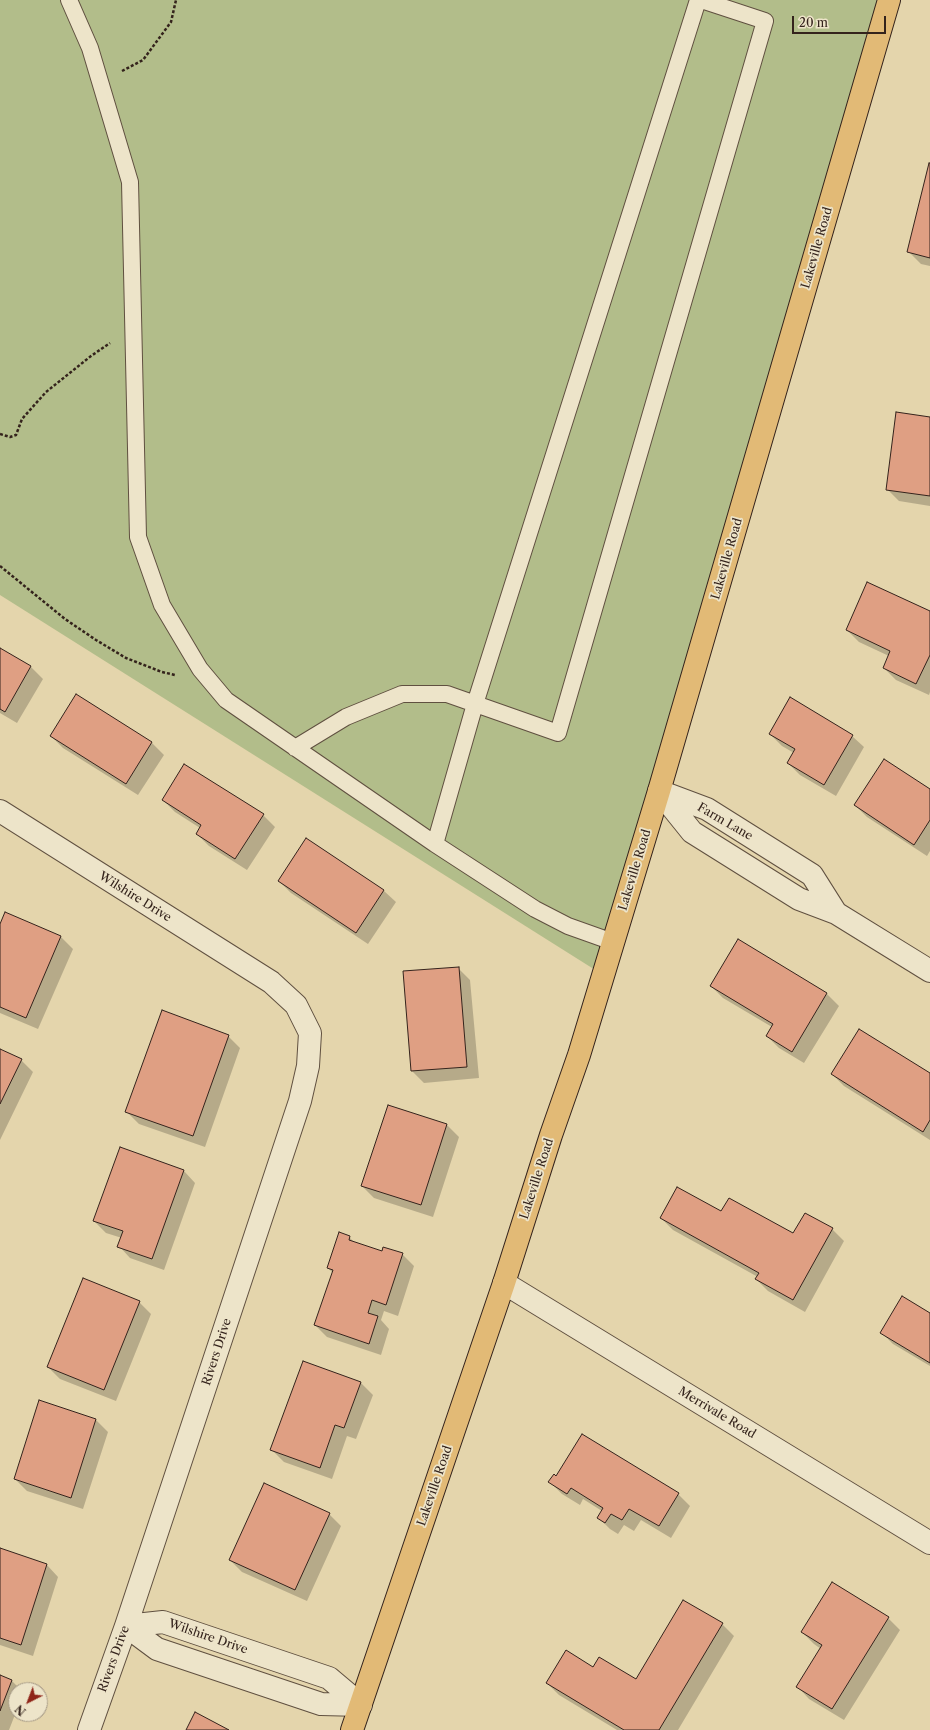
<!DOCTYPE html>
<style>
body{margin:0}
#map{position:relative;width:930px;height:1730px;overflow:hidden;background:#e4d5ac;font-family:"Libre Caslon Text",serif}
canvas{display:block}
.north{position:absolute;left:8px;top:1682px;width:40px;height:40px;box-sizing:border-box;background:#ede4c9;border:1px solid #a39784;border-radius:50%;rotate:222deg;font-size:11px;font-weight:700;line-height:16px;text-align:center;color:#34231c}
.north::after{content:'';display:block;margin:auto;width:14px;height:18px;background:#8f2418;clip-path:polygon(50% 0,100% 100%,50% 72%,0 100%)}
.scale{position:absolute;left:792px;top:16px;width:94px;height:18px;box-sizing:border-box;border:2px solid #34231c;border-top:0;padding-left:5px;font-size:12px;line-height:14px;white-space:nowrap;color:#34231c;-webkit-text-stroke:3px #ede4c9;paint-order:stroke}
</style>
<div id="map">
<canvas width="930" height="1730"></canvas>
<div class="north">N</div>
<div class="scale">20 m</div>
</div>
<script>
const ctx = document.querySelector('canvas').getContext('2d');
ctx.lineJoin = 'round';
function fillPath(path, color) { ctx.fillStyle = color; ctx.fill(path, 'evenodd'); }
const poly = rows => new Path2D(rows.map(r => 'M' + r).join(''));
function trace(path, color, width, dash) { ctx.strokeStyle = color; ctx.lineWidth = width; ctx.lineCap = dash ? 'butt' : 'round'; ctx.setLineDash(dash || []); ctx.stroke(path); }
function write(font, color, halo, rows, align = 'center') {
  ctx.font = font + ' "Libre Caslon Text",serif'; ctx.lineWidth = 3.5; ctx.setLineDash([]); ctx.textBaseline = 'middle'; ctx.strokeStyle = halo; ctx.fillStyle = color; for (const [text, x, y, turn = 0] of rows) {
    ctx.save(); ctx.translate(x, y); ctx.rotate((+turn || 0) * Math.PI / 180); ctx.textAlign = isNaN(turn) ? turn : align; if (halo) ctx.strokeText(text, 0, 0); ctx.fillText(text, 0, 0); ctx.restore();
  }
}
fillPath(poly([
 [0,0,884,0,600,973,0,595]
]), '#b2bd8a');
fillPath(poly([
 [930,165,930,266,921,264,909,252],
 [930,418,930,506,899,501,887,489],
 [930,612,930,692,929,695,896,680,884,668,889,656,859,642,847,630],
 [0,649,31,667,43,679,17,723,0,713],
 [77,695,152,743,164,755,138,795,63,748,51,736],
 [770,734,852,736,864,747,836,796,800,775,788,763,794,753,782,746],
 [930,790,930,851,927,856,867,817,855,805],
 [163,800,263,815,275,827,247,870,209,846,197,834,200,828,175,812],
 [306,839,384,891,396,902,368,944,291,893,279,881],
 [6,913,61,937,73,949,38,1029,0,1013,0,926],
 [738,941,827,994,839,1006,804,1063,779,1048,767,1036,772,1027,723,998,711,986],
 [458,968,470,980,479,1078,424,1083,412,1071],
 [228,1036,240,1048,205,1147,139,1124,127,1112],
 [0,1050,21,1060,33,1072,0,1140],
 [832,1074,930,1074,930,1140,844,1086],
 [447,1125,459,1137,433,1217,374,1198,362,1186],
 [184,1171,195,1183,164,1270,130,1258,119,1246,122,1238,106,1233,94,1221],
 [722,1213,794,1235,832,1229,844,1241,805,1312,768,1291,756,1279,758,1277,673,1230,661,1218],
 [349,1237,355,1243,382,1252,402,1254,414,1266,398,1316,384,1311,381,1320,389,1329,381,1355,327,1337,315,1325,333,1273,328,1268],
 [139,1302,151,1314,116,1401,60,1379,48,1367],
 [930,1314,930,1366,893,1344,881,1332],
 [361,1383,373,1395,356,1439,347,1436,332,1479,284,1462,272,1450],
 [40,1402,96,1420,108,1432,83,1509,27,1491,15,1479],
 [582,1435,678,1494,690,1506,671,1538,641,1520,634,1531,624,1525,618,1534,610,1529,598,1517,602,1511,583,1499,580,1505,562,1494,550,1482,557,1477],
 [329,1514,341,1526,307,1601,242,1572,230,1560],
 [0,1549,47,1565,58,1577,33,1656,0,1645],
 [888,1618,900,1630,844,1720,809,1699,798,1687,821,1649,814,1644,802,1632],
 [722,1624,734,1636,678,1730,617,1730,559,1695,547,1683,594,1668,636,1681],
 [0,1676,12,1681,21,1690,16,1690,16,1712,9,1730,0,1730]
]), '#0003');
const building = poly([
 [929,163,930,163,930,258,907,252,929,163],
 [896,412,930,417,930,496,886,490,896,412],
 [867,582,930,611,930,655,916,684,883,668,890,651,846,630,867,582],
 [0,648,31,666,5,712,0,709,0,648],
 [76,694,152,742,126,784,50,736,76,694],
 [790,697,853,735,824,785,787,763,795,749,769,734,790,697],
 [884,759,930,789,930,820,914,845,854,805,884,759],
 [184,764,264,814,235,859,196,834,201,825,162,800,184,764],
 [306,838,384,890,356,933,278,881,306,838],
 [5,912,61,936,26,1018,0,1007,0,924,5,912],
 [738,939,827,993,792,1052,766,1036,773,1024,710,986,738,939],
 [459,967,467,1067,411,1071,403,971,459,967],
 [162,1010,229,1035,193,1136,125,1112,162,1010],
 [859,1029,930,1073,930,1120,923,1132,831,1074,859,1029],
 [0,1049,22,1059,0,1104,0,1049],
 [388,1105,447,1124,421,1205,361,1186,388,1105],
 [120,1147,184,1170,152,1259,117,1247,123,1231,93,1221,120,1147],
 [677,1187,721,1211,729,1198,793,1233,805,1213,833,1228,793,1300,755,1279,759,1273,660,1218,677,1187],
 [339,1232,350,1236,349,1240,382,1251,383,1247,403,1253,386,1305,372,1300,368,1313,378,1316,369,1344,314,1325,333,1270,327,1268,339,1232],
 [83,1278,140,1301,104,1390,47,1367,83,1278],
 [902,1296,930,1313,930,1363,880,1333,902,1296],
 [303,1361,361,1382,344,1428,335,1425,320,1468,270,1450,303,1361],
 [39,1400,96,1419,71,1498,14,1479,39,1400],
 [582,1434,679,1493,659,1526,629,1509,622,1520,611,1514,605,1523,597,1518,603,1508,571,1488,567,1494,548,1482,554,1474,556,1476,582,1434],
 [264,1483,330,1513,295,1590,229,1560,264,1483],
 [0,1548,47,1564,21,1645,0,1638,0,1548],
 [832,1582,889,1617,832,1709,796,1687,822,1645,801,1632,832,1582],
 [683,1600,723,1623,659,1730,624,1730,546,1683,566,1650,593,1667,599,1657,636,1679,683,1600],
 [0,1675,12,1680,0,1711,0,1675],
 [195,1712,229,1730,186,1730,195,1712]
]);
fillPath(building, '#df9f83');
trace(building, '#34231c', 1);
const lane = poly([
 [69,0,90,48,130,182,138,537,162,605,200,669,226,700,435,844,535,909,568,926,613,942],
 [295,748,346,717,402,694,447,694,558,733,765,21,701,0],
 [435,844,475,704,698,0]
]);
const street = poly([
 [0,811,271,982,296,1005,310,1033,308,1066,300,1101,126,1626,89,1730],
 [836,913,812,875,707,809,659,791,692,832,799,899,836,913,930,971],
 [504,1283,930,1543],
 [163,1622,329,1678,361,1705,321,1704,157,1649,126,1626,163,1622]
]);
const primary = poly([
 [352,1730,504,1283,551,1135,579,1055,659,791,889,0]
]);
trace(lane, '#605040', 18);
trace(street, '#605040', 24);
trace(primary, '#34231c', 24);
trace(poly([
 [122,71,143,60,171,22,176,0],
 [0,434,10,437,16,435,22,419,46,392,91,356,110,343],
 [0,566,65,619,96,640,126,658,162,672,175,675]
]), '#34231c', 2.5, [3, 2]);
trace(lane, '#ede4c9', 16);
trace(street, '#ede4c9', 22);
trace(primary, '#e2ba76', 22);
write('12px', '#34231c', '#ede4c9', [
 ["Lakeville Road",817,248,-74],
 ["Lakeville Road",727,559,-74],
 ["Farm Lane",725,822,30],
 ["Lakeville Road",635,870,-73],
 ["Wilshire Drive",135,897,32],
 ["Lakeville Road",537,1179,-72],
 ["Rivers Drive",217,1352,-72],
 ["Merrivale Road",717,1413,31],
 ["Lakeville Road",435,1486,-71],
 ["Wilshire Drive",208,1637,19],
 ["Rivers Drive",114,1659,-70]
]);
</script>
